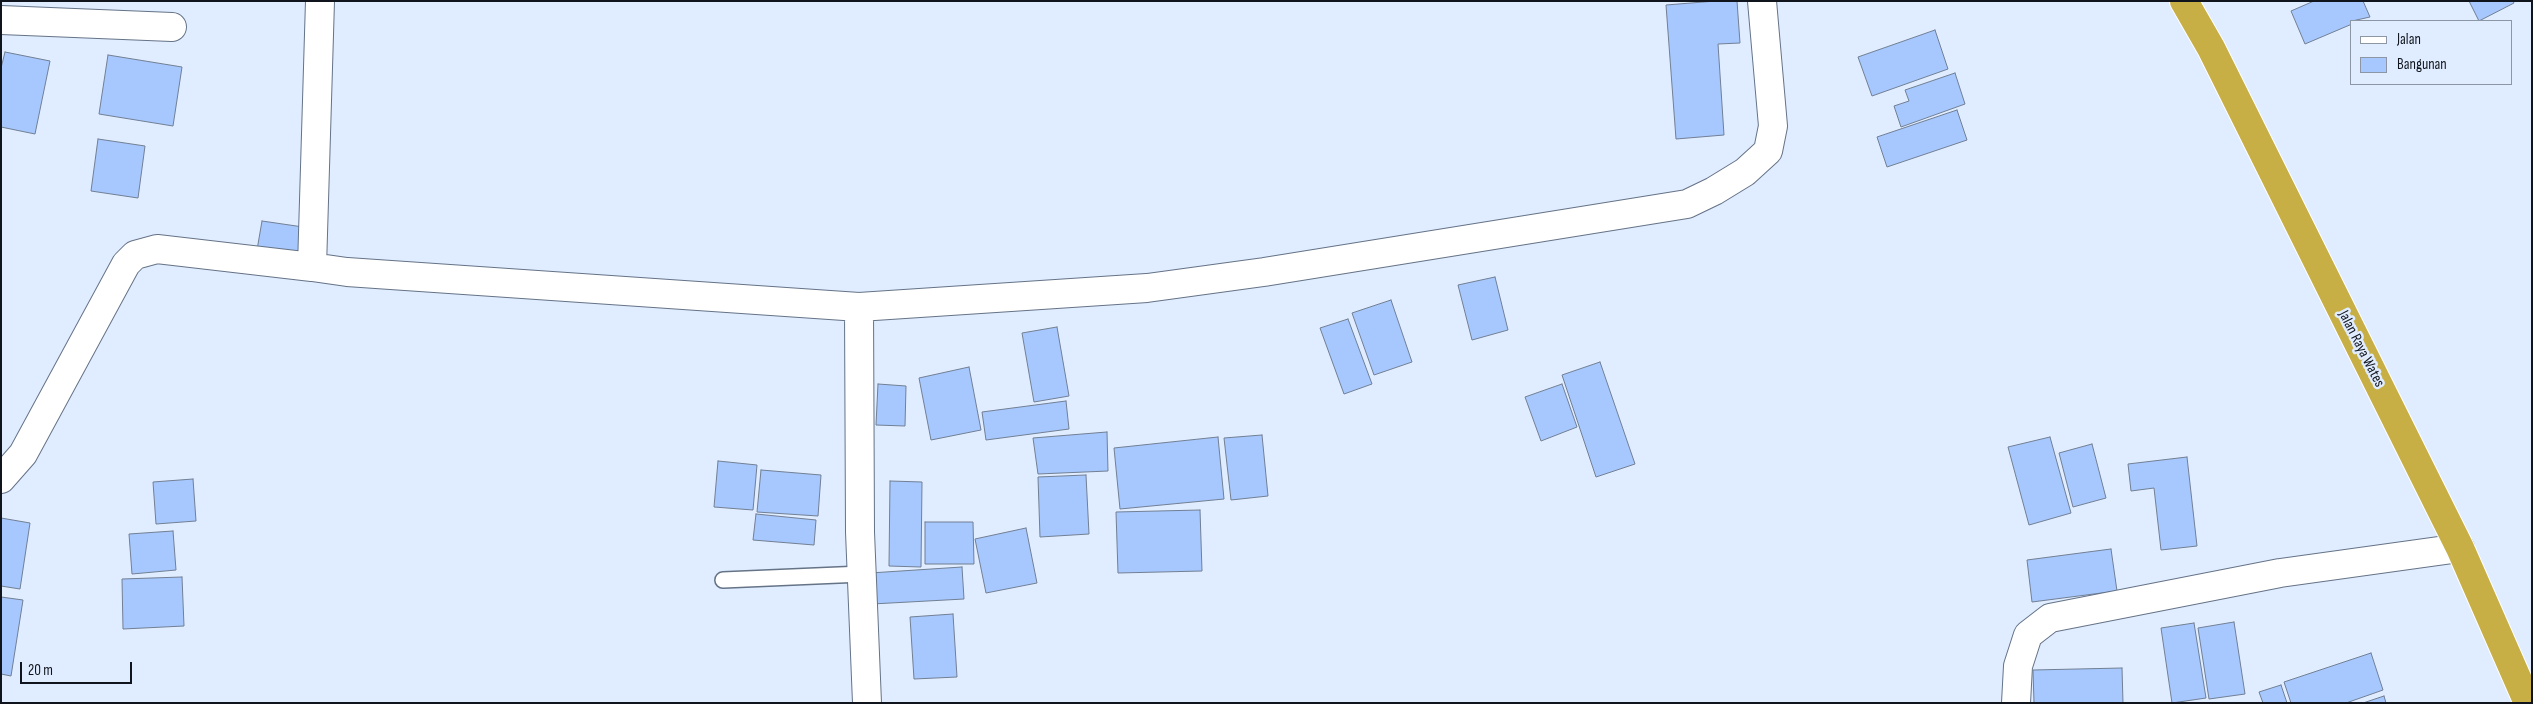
<!DOCTYPE html>
<style>
body{margin:0}
#map{position:relative;width:2533px;height:704px;overflow:hidden;background:#e0ecff;font-family:"Sofia Sans Condensed",sans-serif}
canvas{display:block}
.frame{position:absolute;inset:0;border:2px solid #10151d;pointer-events:none}
.legend{position:absolute;left:2350px;top:20px;width:162px;height:65px;box-sizing:border-box;background:#e0ecff;border:1px solid #8d96a5;margin:0;padding:6px 9px;list-style:none;font-size:15px;color:#10151d}
.legend li{display:flex;align-items:center;gap:10px;height:25px}
.legend b{width:25px;border:1px solid #8d96a5}
.scale{position:absolute;left:20px;top:662px;width:112px;height:22px;box-sizing:border-box;border:2px solid #10151d;border-top:0;padding-left:6px;font-size:15px;line-height:18px;white-space:nowrap;color:#10151d;-webkit-text-stroke:4px #e0ecff;paint-order:stroke}
</style>
<div id="map">
<canvas width="2533" height="704"></canvas>
<div class="frame"></div>
<ul class="legend">
<li><b style="height:6px;background:#fff"></b>Jalan</li>
<li><b style="height:14px;background:#a6c8fe"></b>Bangunan</li>
</ul>
<div class="scale">20 m</div>
</div>
<script>
const ctx = document.querySelector('canvas').getContext('2d');
ctx.lineJoin = 'round';
function fillPath(path, color) { ctx.fillStyle = color; ctx.fill(path, 'evenodd'); }
const poly = rows => new Path2D(rows.map(r => 'M' + r).join(''));
function trace(path, color, width, dash) { ctx.strokeStyle = color; ctx.lineWidth = width; ctx.lineCap = dash ? 'butt' : 'round'; ctx.setLineDash(dash || []); ctx.stroke(path); }
function write(font, color, halo, rows, align = 'center') {
  ctx.font = font + ' "Sofia Sans Condensed",sans-serif'; ctx.lineWidth = 5; ctx.setLineDash([]); ctx.textBaseline = 'middle'; ctx.strokeStyle = halo; ctx.fillStyle = color; for (const [text, x, y, turn = 0] of rows) {
    ctx.save(); ctx.translate(x, y); ctx.rotate((+turn || 0) * Math.PI / 180); ctx.textAlign = isNaN(turn) ? turn : align; if (halo) ctx.strokeText(text, 0, 0); ctx.fillText(text, 0, 0); ctx.restore();
  }
}
const building = poly([
 [1716,1,1737,1,1740,43,1718,44,1724,135,1676,139,1666,5,1716,1],
 [2314,1,2363,1,2370,17,2352,21,2352,24,2305,44,2291,11,2314,1],
 [2469,1,2513,1,2514,3,2479,21,2469,1],
 [1935,30,1948,69,1872,96,1858,57,1935,30],
 [5,52,50,61,35,134,1,127,1,68,5,52],
 [108,55,182,67,173,126,99,114,108,55],
 [1955,73,1965,104,1901,127,1894,106,1909,101,1905,90,1955,73],
 [1957,110,1967,140,1887,167,1877,137,1957,110],
 [98,139,145,146,138,198,91,191,98,139],
 [262,221,310,228,306,257,257,250,262,221],
 [1495,277,1508,330,1472,340,1458,285,1495,277],
 [1391,300,1412,362,1374,375,1352,313,1391,300],
 [1348,319,1372,384,1344,394,1320,328,1348,319],
 [1057,327,1069,396,1034,402,1022,333,1057,327],
 [1600,362,1635,464,1596,477,1562,375,1600,362],
 [969,367,981,430,931,440,919,378,969,367],
 [878,384,906,386,905,426,876,425,878,384],
 [1562,384,1577,427,1541,441,1525,397,1562,384],
 [1066,401,1069,429,986,440,982,412,1066,401],
 [1107,432,1108,471,1038,474,1033,438,1107,432],
 [1262,435,1268,496,1231,500,1224,438,1262,435],
 [1218,437,1224,499,1120,509,1114,448,1218,437],
 [2050,437,2071,513,2029,525,2008,447,2050,437],
 [2092,444,2106,498,2073,507,2059,453,2092,444],
 [2187,457,2197,546,2161,550,2154,488,2131,491,2128,464,2187,457],
 [718,461,757,465,753,510,714,507,718,461],
 [761,470,821,475,818,516,757,512,761,470],
 [1086,475,1089,534,1040,537,1038,477,1086,475],
 [193,479,196,521,156,524,153,482,193,479],
 [890,481,922,482,921,567,889,566,890,481],
 [1200,510,1202,571,1118,573,1116,512,1200,510],
 [756,514,816,520,814,545,753,540,756,514],
 [1,518,30,523,20,589,1,586,1,518],
 [925,522,973,522,974,564,925,564,925,522],
 [1026,528,1037,583,986,593,975,539,1026,528],
 [173,531,176,570,132,574,129,534,173,531],
 [2111,549,2117,591,2032,602,2027,560,2111,549],
 [962,567,964,599,872,604,870,573,962,567],
 [182,577,184,626,123,629,122,579,182,577],
 [1,597,23,600,11,676,1,674,1,597],
 [953,614,957,677,914,679,910,617,953,614],
 [2234,622,2245,694,2209,699,2198,628,2234,622],
 [2194,623,2206,698,2172,703,2161,628,2194,623],
 [2371,653,2383,690,2346,703,2291,703,2284,682,2371,653],
 [2122,668,2123,703,2034,703,2033,670,2122,668],
 [2281,685,2287,703,2263,703,2259,692,2281,685],
 [2384,696,2386,703,2363,703,2384,696]
]);
fillPath(building, '#a6c8fe');
trace(building, '#717f94', 1);
const lane = poly([
 [723,580,862,574]
]);
const street = poly([
 [320,1,312,267,347,272,859,307,1147,288,1264,272,1687,204,1714,191,1745,172,1768,151,1773,126,1762,1],
 [1,20,172,27],
 [859,307,860,532,867,703],
 [1,479,23,454,126,264,135,255,157,249,312,267],
 [2016,703,2018,666,2028,635,2050,618,2280,573,2460,548]
]);
const highway = poly([
 [2184,1,2211,48,2460,548,2528,703]
]);
trace(lane, '#657387', 18);
trace(street, '#657387', 30);
trace(highway, '#fff', 30);
trace(lane, '#fff', 15);
trace(street, '#fff', 28);
trace(highway, '#c7af46', 28);
write('15px', '#10151d', '#e0ecff', [
 ["Jalan Raya Wates",2361,349,63]
]);
</script>
